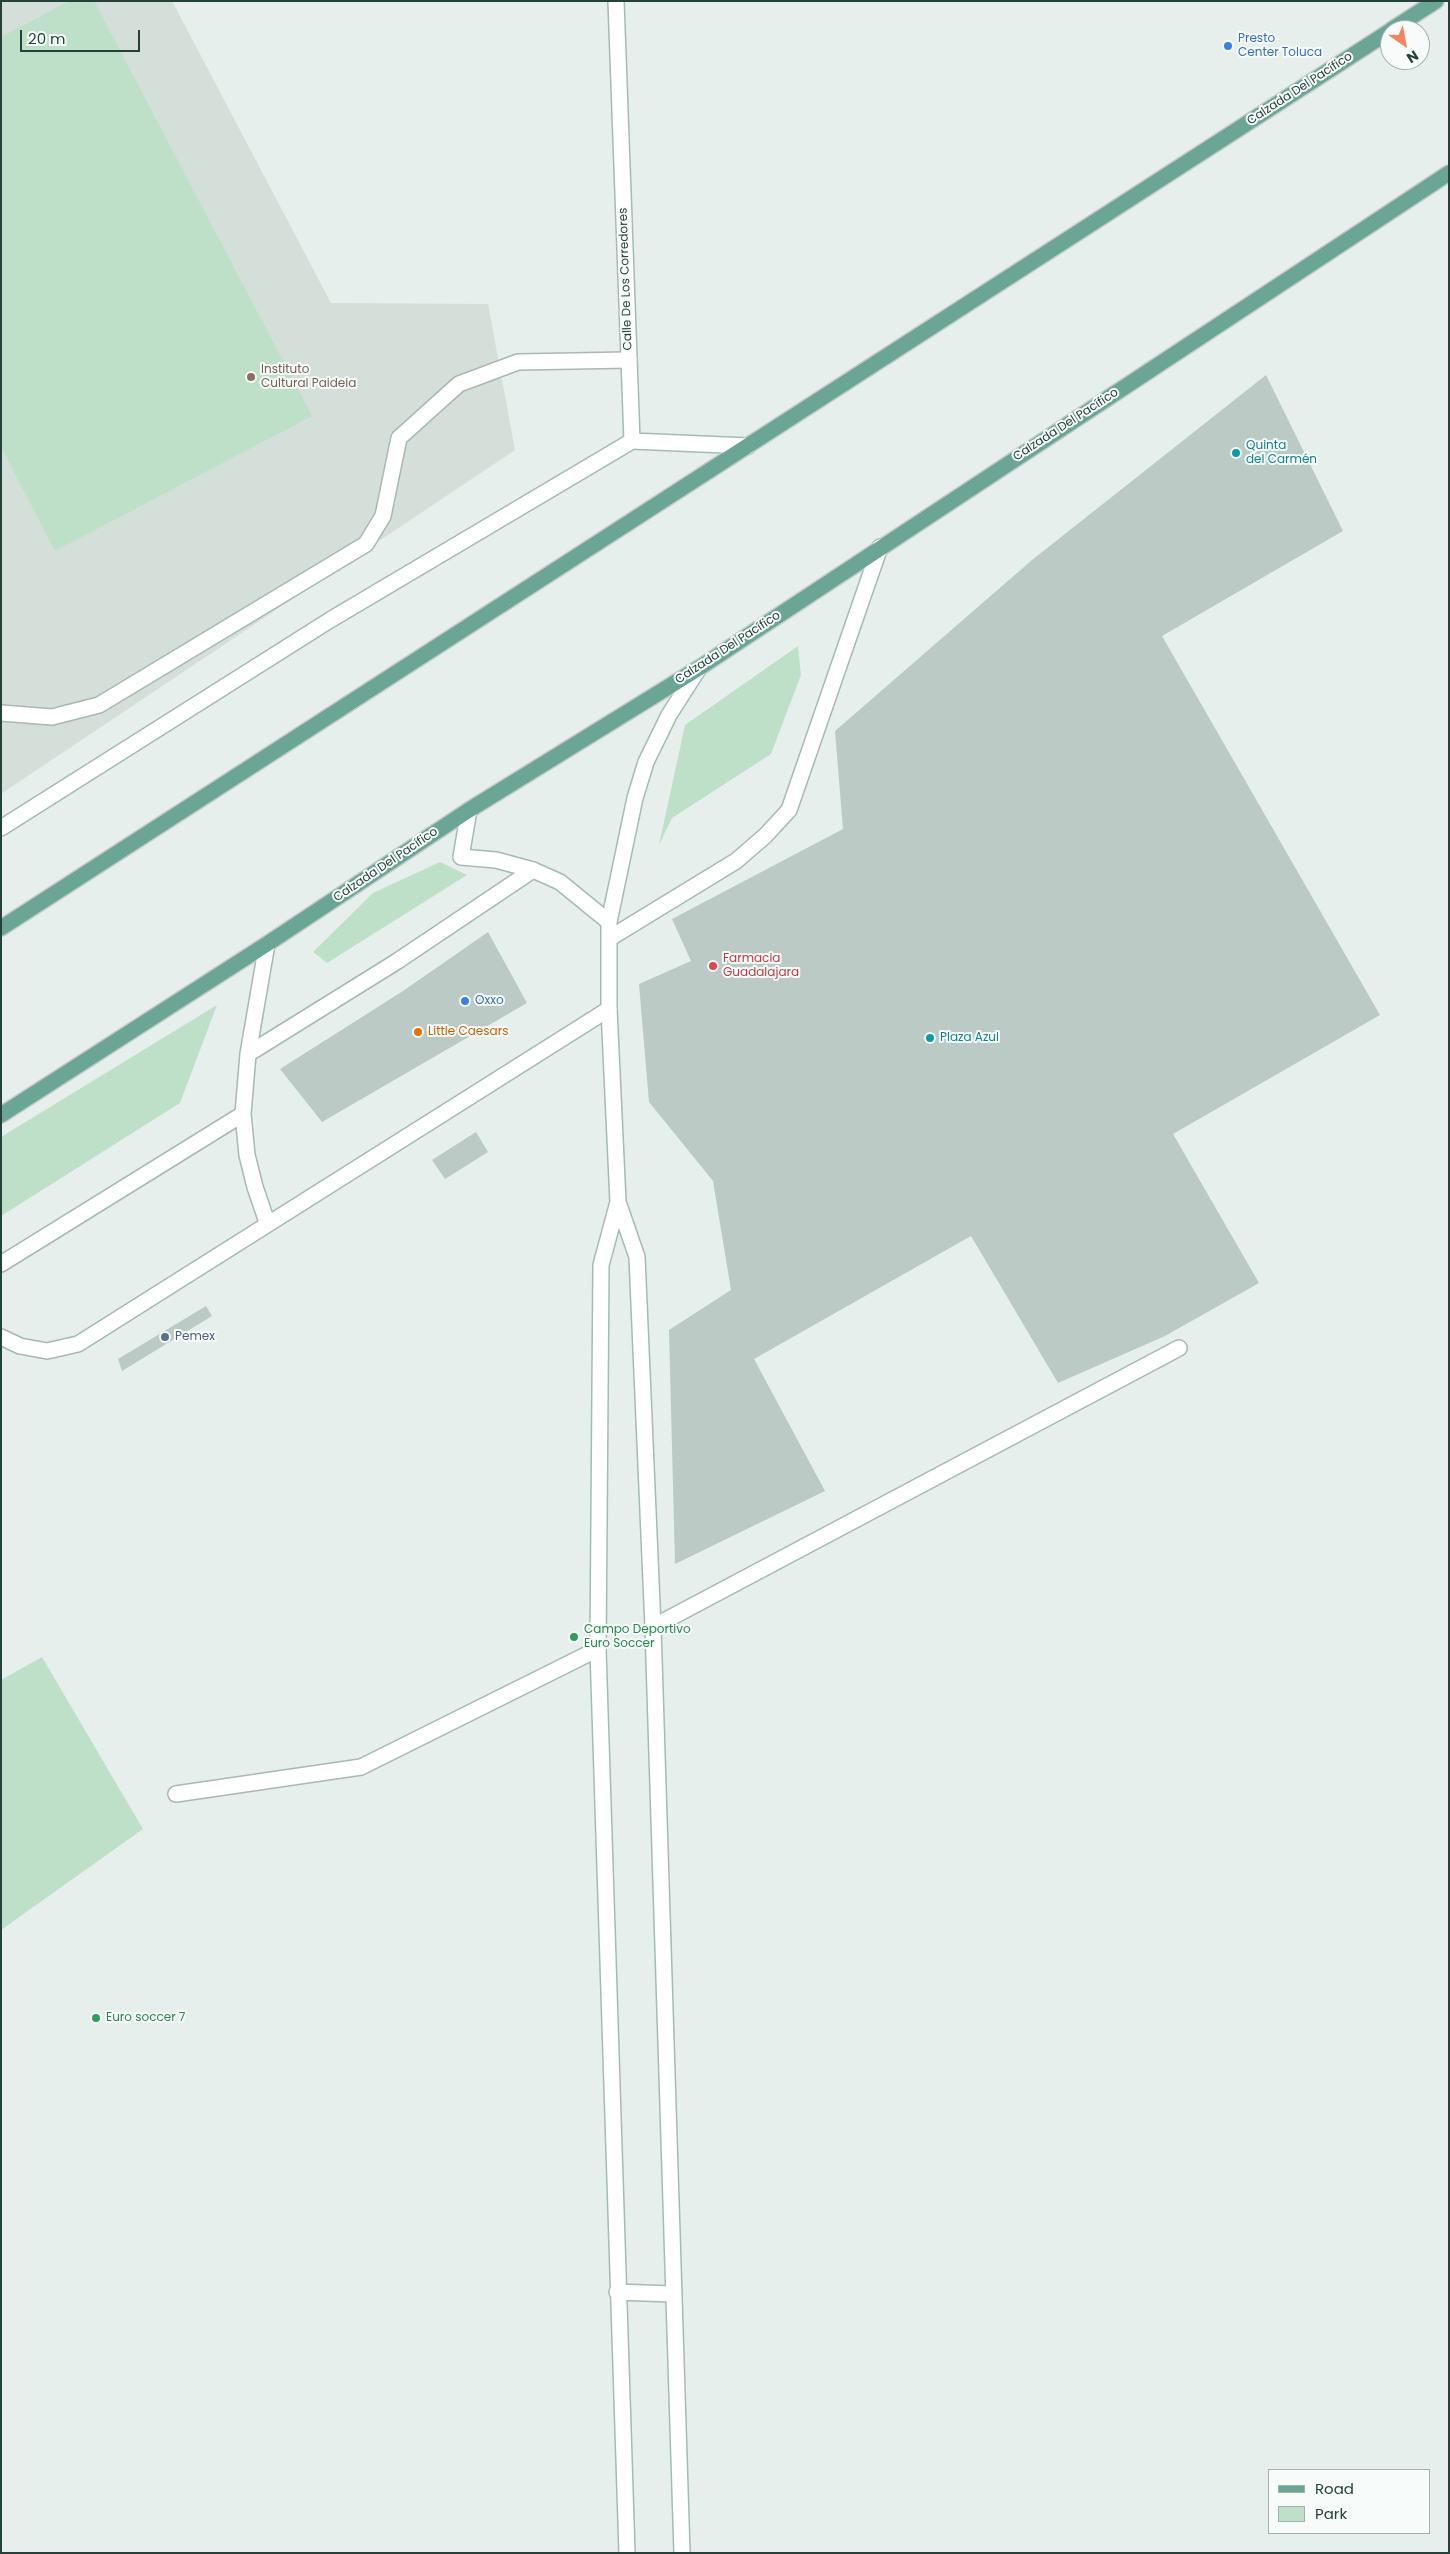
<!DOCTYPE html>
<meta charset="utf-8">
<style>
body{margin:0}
#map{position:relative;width:1450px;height:2554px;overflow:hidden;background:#e6efeb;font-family:Poppins,sans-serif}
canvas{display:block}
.frame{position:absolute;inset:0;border:2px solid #24423a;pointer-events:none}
.legend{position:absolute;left:1268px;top:2469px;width:162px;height:65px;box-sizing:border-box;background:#f7fbf9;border:1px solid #a3b1ad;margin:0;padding:6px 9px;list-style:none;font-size:15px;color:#24423a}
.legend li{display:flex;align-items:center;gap:10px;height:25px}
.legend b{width:25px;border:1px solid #a3b1ad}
.north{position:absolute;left:1380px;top:20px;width:50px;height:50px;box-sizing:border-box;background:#f7fbf9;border:1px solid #a3b1ad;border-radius:50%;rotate:147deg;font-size:14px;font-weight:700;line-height:20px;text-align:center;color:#24423a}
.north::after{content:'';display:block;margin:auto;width:18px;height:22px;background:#f4845f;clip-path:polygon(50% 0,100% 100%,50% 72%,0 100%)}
.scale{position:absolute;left:20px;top:30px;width:120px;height:22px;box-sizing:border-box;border:2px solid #24423a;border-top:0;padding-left:6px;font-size:15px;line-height:18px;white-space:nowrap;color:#24423a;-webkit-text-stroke:4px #f7fbf9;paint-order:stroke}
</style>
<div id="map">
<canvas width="1450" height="2554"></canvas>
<div class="frame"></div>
<ul class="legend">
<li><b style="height:6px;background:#6aa596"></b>Road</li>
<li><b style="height:14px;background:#bfe0c8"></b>Park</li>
</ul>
<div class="north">N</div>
<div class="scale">20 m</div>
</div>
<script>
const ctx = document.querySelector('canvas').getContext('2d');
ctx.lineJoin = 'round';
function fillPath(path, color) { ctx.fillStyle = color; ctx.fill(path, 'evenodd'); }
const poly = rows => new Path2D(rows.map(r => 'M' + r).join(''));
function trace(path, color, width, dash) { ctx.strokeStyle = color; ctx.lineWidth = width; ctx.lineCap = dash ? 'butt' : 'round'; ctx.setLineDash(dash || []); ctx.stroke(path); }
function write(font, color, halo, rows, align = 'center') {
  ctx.font = font + ' Poppins,sans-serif'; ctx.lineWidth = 4; ctx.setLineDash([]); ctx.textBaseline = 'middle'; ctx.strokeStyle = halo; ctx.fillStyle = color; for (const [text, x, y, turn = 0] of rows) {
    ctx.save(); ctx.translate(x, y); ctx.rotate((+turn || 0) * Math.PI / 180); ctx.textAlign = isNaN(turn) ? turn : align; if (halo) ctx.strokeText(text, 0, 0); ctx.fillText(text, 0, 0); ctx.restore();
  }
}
fillPath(poly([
 [1,1,172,1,331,303,488,304,515,450,1,794]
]), '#d4dfda');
fillPath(poly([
 [69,1,94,1,312,416,55,551,1,447,1,37],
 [798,646,801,675,771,754,672,818,659,845,685,725],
 [440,862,467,875,327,963,313,952,373,893],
 [217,1005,180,1103,1,1216,1,1137],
 [42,1657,143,1829,1,1930,1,1680]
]), '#bfe0c8');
fillPath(poly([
 [1266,375,1343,531,1162,636,1380,1015,1173,1134,1259,1283,1165,1336,1058,1383,971,1236,754,1359,825,1491,675,1564,669,1330,731,1290,713,1181,649,1102,639,984,691,961,672,919,843,829,835,731,1032,560],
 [488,932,527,1003,322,1122,280,1069,403,991],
 [476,1132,488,1152,445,1179,432,1160],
 [206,1306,212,1316,122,1371,118,1359]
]), '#bbcac4');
const lane = poly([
 [1,713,52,717,99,705,366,544,383,516,399,438,459,384,518,362,629,360],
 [1,828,330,620,632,441],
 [610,938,736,861,765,836,789,810,880,547],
 [248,1054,396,962,533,870],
 [267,1222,255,1187,247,1155,243,1114,248,1054,267,944],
 [1,1264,243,1114],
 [1,1337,20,1346,47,1351,78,1344,609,1009],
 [653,1627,1179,1348],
 [176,1794,361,1767,598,1649]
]);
const secondary = poly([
 [616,1,632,441,748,446],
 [469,810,461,857,496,860,533,870,560,882,609,922],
 [618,1202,601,1265,598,1649,627,2553],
 [617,2292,672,2294],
 [682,2553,653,1627,637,1257,618,1202,609,1009,609,922,635,798,646,762,669,715,699,668]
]);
const primary = poly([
 [1391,30,1436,1],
 [1,928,1390,31],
 [1,1115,267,944,469,810,699,668,1449,173]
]);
trace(lane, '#a8b8b2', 18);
trace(secondary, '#a4bbb3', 18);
trace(primary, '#c2cac8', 18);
trace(lane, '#fff', 15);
trace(secondary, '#fff', 15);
trace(primary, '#6aa596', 15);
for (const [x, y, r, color] of [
 [1228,46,5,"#3f7fe0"],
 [251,377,5,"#8d6e63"],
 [1236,453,5,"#0f9aa8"],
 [713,966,5,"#e0444e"],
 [465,1001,5,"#3f7fe0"],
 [418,1032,5,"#e8710a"],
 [930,1038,5,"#0f9aa8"],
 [165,1337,5,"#5c6f8a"],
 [574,1637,5,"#2e9e5b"],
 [96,2018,5,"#2e9e5b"]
]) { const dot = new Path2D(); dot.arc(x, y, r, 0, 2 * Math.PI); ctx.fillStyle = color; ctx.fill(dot); trace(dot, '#f7fbf9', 2); }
write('12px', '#366cbe', '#f7fbf9', [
 ["Presto",1238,39],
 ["Center Toluca",1238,53],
 ["Oxxo",475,1001]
], 'left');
write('12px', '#24423a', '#f7fbf9', [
 ["Calzada Del Pacífico",1300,89,-33],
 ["Calle De Los Corredores",626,279,-92],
 ["Calzada Del Pacífico",1066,425,-33],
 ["Calzada Del Pacífico",728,648,-33],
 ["Calzada Del Pacífico",386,865,-34]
]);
write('12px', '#785e54', '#f7fbf9', [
 ["Instituto",261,370],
 ["Cultural Paideia",261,384]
], 'left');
write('12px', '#0d838f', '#f7fbf9', [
 ["Quinta",1246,446],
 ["del Carmén",1246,460],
 ["Plaza Azul",940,1038]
], 'left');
write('12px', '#be3a42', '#f7fbf9', [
 ["Farmacia",723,959],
 ["Guadalajara",723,973]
], 'left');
write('12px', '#c56008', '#f7fbf9', [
 ["Little Caesars",428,1032]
], 'left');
write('12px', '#4e5e75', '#f7fbf9', [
 ["Pemex",175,1337]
], 'left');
write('12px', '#27864d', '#f7fbf9', [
 ["Campo Deportivo",584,1630],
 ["Euro Soccer",584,1644],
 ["Euro soccer 7",106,2018]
], 'left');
</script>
